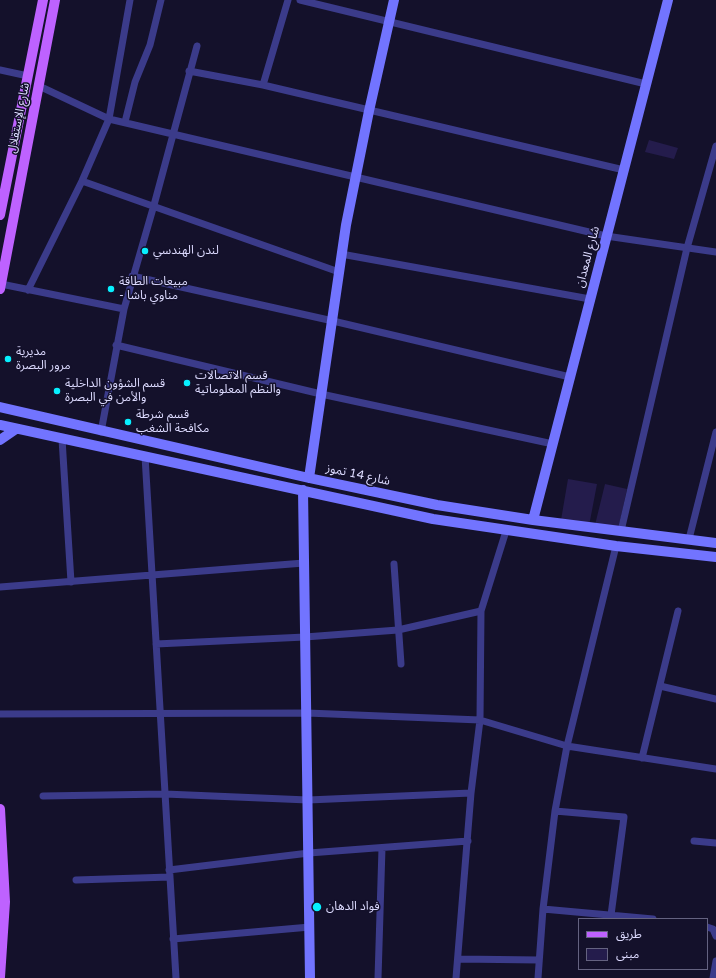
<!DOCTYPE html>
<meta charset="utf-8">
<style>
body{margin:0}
#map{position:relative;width:716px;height:978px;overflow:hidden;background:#14112b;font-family:"Varela Round","Noto Sans Arabic",sans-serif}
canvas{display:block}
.legend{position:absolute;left:578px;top:918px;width:130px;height:52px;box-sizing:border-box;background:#14112b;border:1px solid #646280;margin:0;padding:5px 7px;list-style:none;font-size:12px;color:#dddbff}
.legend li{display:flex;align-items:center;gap:8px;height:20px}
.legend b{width:20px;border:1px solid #646280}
</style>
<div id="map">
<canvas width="716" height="978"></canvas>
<ul class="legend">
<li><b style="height:5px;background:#be62ff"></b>طريق</li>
<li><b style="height:11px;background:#241c4c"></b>مبنى</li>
</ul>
</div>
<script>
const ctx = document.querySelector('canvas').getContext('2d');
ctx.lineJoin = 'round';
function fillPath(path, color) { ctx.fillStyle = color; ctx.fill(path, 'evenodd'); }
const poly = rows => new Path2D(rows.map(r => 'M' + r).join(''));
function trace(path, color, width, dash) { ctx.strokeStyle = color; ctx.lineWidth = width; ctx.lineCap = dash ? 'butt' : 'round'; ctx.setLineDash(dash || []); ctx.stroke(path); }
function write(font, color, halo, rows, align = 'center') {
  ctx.font = font + ' "Varela Round","Noto Sans Arabic",sans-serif'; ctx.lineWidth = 3; ctx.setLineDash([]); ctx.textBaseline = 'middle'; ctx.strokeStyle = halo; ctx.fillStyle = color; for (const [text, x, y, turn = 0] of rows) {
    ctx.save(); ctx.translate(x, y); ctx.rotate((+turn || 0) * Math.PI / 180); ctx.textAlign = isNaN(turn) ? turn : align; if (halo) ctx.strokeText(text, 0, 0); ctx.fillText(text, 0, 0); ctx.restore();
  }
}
fillPath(poly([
 [649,140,678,148,674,159,645,152],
 [568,479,597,484,589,526,561,520],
 [605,484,627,489,618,530,595,525]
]), '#241c4c');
trace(poly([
 [300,0,646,84],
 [0,70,28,76],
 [189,71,263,85,624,170],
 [263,85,288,0],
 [39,86,109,119,606,236,716,252],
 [125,122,135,82,150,45,161,0],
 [82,181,339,272],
 [341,254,590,299],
 [132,276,333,321,570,377],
 [1,284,124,309],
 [28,290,82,181,109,119,130,0],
 [116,345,321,394,553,444],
 [101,432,124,309,154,205,197,46],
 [62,439,71,582],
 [145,456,176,978],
 [621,531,687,248,716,146],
 [689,539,716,432],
 [394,564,401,664],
 [0,587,304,563],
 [156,644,305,637,398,630,481,611],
 [660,686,716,699],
 [0,714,307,713,480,720,567,746,716,769],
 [642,758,678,611],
 [43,796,165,794,308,800,471,793],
 [555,811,624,817,611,915],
 [694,841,716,843],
 [169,870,309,853,468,841],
 [76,880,170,877],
 [543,909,653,919],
 [707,927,713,929,716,936],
 [173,939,310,927],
 [458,959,539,960],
 [378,978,382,848],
 [456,978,471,793,480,720,481,611,506,531],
 [538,978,543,909,555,811,567,746,616,546],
 [713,978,716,961]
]), '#3b3b8a', 7);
trace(poly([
 [0,407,309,478,437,505,533,520,716,543],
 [0,425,433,519,616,546,716,557],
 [0,440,16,429],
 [309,478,346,225,369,111,394,0],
 [303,490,310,978],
 [533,520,668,0]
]), '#7274ff', 10);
trace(poly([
 [0,215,43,0],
 [0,289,55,0],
 [0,809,5,902,0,977]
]), '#be62ff', 10);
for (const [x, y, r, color] of [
 [145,251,4,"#07f0ff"],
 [111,289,4,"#07f0ff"],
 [8,359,4,"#07f0ff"],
 [187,383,4,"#07f0ff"],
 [57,391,4,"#07f0ff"],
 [128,422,4,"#07f0ff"],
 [317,907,5,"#07f0ff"]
]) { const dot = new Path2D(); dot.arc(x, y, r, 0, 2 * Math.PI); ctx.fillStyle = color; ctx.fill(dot); trace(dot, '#14112b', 1.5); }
write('12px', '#dddbff', '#14112b', [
 ["شارع الإستقلال",19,118,-79],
 ["شارع المعدان",588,257,-75],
 ["شارع 14 تموز",358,475,12]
]);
write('12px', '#dddbff', '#14112b', [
 ["لندن الهندسي",153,251],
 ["مبيعات الطاقة",119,282],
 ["- مناوي باشا",119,296],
 ["مديرية",16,352],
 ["مرور البصرة",16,366],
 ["قسم الاتصالات",195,376],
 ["والنظم المعلوماتية",195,390],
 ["قسم الشؤون الداخلية",65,384],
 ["والأمن في البصرة",65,398],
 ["قسم شرطة",136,415],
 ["مكافحة الشغب",136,429],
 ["فواد الدهان",326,907]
], 'left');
</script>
